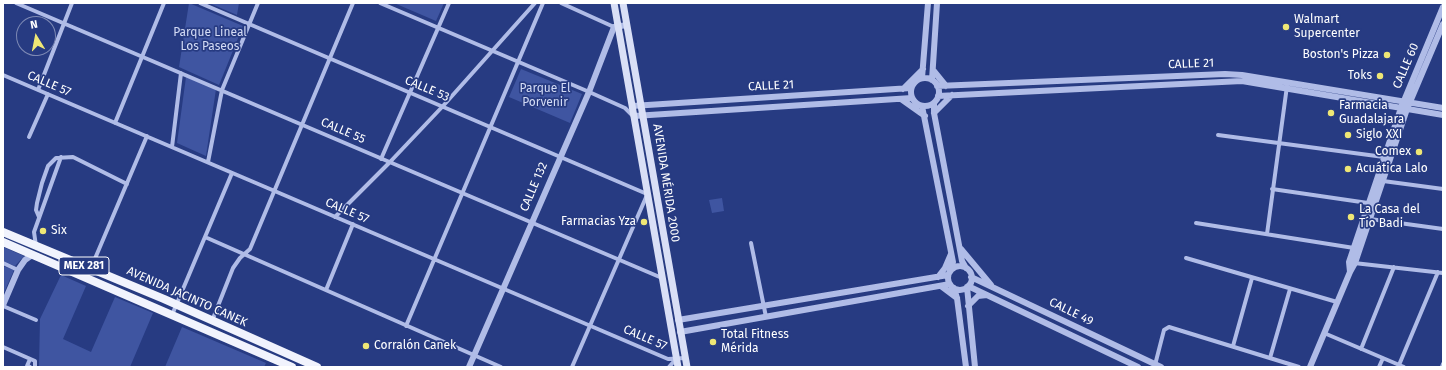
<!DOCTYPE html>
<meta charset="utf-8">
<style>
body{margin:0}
#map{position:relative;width:1446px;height:370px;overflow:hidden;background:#273b82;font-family:"Fira Sans",sans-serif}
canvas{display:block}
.frame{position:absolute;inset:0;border:4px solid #fff;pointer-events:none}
.north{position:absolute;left:16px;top:16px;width:40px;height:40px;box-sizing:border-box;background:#273b82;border:1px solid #7d89b4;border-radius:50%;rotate:350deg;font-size:11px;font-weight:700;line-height:16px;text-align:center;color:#fff}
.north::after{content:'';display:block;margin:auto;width:14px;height:18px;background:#efe775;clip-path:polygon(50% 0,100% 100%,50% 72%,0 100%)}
</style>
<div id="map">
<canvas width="1446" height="370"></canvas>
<div class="frame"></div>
<div class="north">N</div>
</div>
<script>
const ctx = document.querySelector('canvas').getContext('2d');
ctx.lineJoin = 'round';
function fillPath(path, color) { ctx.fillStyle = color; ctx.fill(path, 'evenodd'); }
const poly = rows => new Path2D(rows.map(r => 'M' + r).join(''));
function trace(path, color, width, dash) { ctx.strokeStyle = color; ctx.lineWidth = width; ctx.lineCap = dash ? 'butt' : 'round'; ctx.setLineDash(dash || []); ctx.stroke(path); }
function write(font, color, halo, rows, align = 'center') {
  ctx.font = font + ' "Fira Sans",sans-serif'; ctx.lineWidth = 3.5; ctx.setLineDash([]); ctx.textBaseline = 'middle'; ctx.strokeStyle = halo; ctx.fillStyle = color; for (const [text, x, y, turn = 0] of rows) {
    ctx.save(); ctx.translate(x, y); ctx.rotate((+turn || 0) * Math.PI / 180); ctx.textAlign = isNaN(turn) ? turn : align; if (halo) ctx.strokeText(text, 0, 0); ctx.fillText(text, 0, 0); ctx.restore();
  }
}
fillPath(poly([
 [189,3,243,26,219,85,179,67],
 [209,3,239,3,237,15],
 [394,3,444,3,436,21],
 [521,69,582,94,570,123,509,97],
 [186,77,216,89,206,156,177,143],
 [722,198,724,211,712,213,709,200],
 [3,247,24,256,15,266,3,261],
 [3,266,14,270,3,295],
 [61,275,86,286,63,339,91,352,115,297,153,313,130,367,39,367,40,319],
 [182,327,266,363,264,367,165,367]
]), '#3f55a1');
trace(poly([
 [16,3,662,278],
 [200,3,647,194],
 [380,3,587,91,625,108,633,116],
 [561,3,614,27],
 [3,75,668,359,685,358],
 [38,90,72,3],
 [115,123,164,3],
 [1218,135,1384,157],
 [29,137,48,94],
 [172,147,181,73],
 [381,159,449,3],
 [208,162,222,90,258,3],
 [1383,181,1443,189],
 [1272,189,1368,203],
 [39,217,36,210,37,203,42,183,48,166,56,158,73,157,127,184],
 [335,217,390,162,443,106,535,3],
 [1370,219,1443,229],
 [1196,223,1354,248],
 [1267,234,1287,86],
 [205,237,501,367],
 [751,243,766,317],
 [36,246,34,232,61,157],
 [1186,258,1337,302],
 [3,263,18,270],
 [1354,263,1443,273],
 [91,268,147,136],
 [326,290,353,224],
 [3,306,36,320],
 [172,315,232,173],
 [212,321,233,268,240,258,250,249,353,3],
 [406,326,543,3],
 [1324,333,1404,367],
 [1233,346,1252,278],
 [3,347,35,361,35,367],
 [1361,349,1394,267],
 [1270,358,1290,289],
 [30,359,27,366,30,367],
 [1155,365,1164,330,1169,327,1299,367],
 [1399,365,1438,272],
 [572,367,647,195],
 [669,367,676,359],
 [1379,367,1383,358],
 [1442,367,1443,364]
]), '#b0bce7', 4);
trace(poly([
 [933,70,946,86],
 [922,78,928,3],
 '911 92a14 14 0 1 1 28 0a14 14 0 1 1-28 0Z',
 [932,80,937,3],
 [937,86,1225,74,1242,75,1443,108],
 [903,89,923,69],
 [938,96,1242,81,1443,115],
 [901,99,925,116],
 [934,103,934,113,953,213,962,261,966,268],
 [632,106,911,88],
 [922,106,953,262,950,270],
 [934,113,952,95],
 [634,116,912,98],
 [961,249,991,285],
 '948 278a12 12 0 1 1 24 0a12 12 0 1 1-24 0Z',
 [1350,272,1349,262,1401,108,1443,7],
 [938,277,945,268,951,254],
 [971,277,1161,367],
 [941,286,957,298],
 [968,286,1138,367],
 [967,287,975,367],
 [954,288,957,298,966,367],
 [3,305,18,270,25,260,32,255],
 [968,306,978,296,987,295],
 [678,320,948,275],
 [680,332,950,284],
 [469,367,589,92,614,27,627,25],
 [1310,367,1350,272,1355,263,1407,109,1443,24]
]), '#b0bce7', 6);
trace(poly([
 [614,3,678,367],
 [623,3,687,367]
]), '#d9dff6', 7);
trace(poly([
 [3,232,164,299,317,367],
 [3,242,292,367]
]), '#f1f3fd', 8);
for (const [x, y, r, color] of [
 [1286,27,4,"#efe775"],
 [1387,55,4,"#efe775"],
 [1380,76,4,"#efe775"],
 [1331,113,4,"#efe775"],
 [1348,135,4,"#efe775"],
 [1419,152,4,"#efe775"],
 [1348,169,4,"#efe775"],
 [1351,217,4,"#efe775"],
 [644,222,4,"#efe775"],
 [43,231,4,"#efe775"],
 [713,342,4,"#efe775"],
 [366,346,4,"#efe775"]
]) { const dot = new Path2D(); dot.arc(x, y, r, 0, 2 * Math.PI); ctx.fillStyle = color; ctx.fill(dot); trace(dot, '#273b82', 1.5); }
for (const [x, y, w] of [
 [84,266,50]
]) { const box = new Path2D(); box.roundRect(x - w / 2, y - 9, w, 18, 3); ctx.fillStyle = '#273b82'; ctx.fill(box); trace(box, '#fff', 1); }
write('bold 11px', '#fff', null, [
 ["MEX 281",84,266]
]);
write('12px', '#fff', '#273b82', [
 ["Walmart",1294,20],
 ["Supercenter",1294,34],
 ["Boston's Pizza",1379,55,"right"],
 ["Toks",1372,76,"right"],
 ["Farmacia",1339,106],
 ["Guadalajara",1339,120],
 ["Siglo XXI",1356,135],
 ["Comex",1411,152,"right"],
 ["Acuática Lalo",1356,169],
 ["La Casa del",1359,210],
 ["Tío Badi",1359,224],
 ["Farmacias Yza",636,222,"right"],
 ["Six",51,231],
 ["Total Fitness",721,335],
 ["Mérida",721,349],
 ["Corralón Canek",374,346]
], 'left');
write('12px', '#d3dbf5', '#273b82', [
 ["Parque Lineal",210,33],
 ["Los Paseos",210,47],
 ["Parque El",545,89],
 ["Porvenir",545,103]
]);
write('12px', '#fff', '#273b82', [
 ["CALLE 21",1191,64,-2],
 ["CALLE 60",1406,66,-67],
 ["CALLE 57",49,84,23],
 ["CALLE 21",771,86,-3],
 ["CALLE 53",427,89,23],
 ["CALLE 55",343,131,23],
 ["AVENIDA MÉRIDA 2000",666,183,81],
 ["CALLE 132",534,187,-67],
 ["CALLE 57",347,211,23],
 ["AVENIDA JACINTO CANEK",187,297,24],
 ["CALLE 49",1071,312,26],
 ["CALLE 57",645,338,23]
]);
</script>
